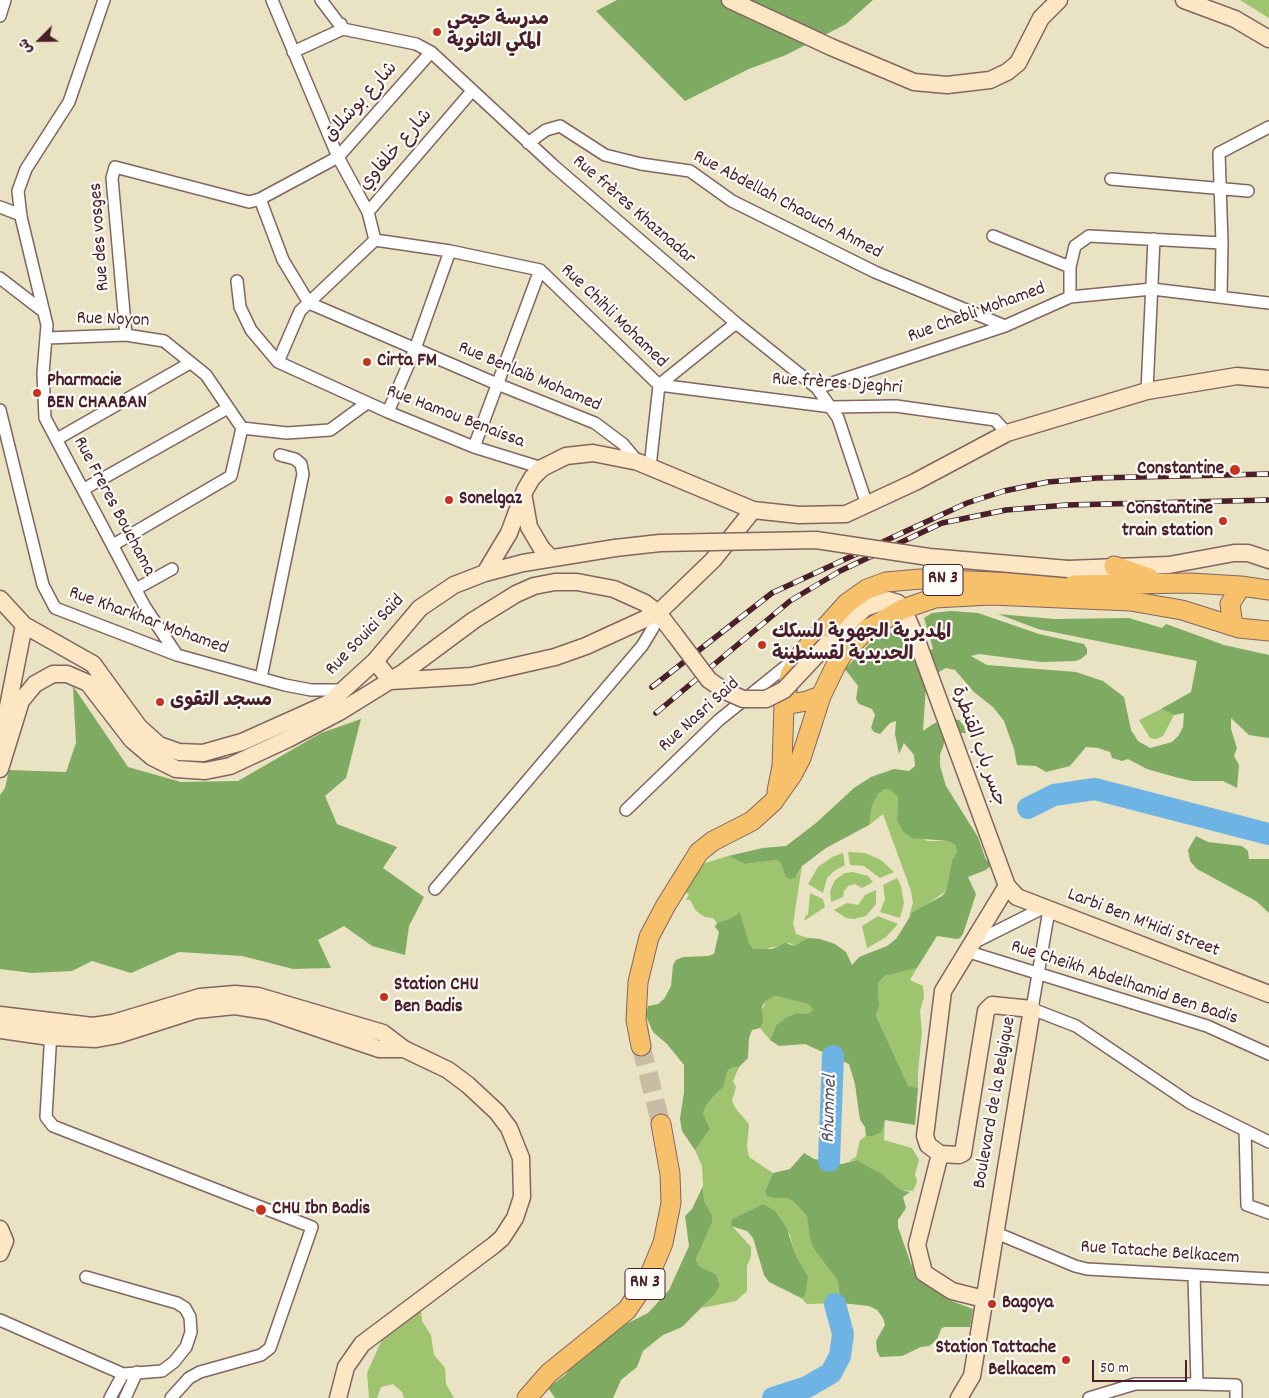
<!DOCTYPE html>
<meta charset="utf-8">
<style>
body{margin:0}
#map{position:relative;width:1269px;height:1398px;overflow:hidden;background:#e9e3c3;font-family:Dekko,"Playpen Sans Arabic",sans-serif}
canvas{display:block}
.north{position:absolute;left:15px;top:15px;width:50px;height:50px;-webkit-text-stroke:4px #fdfcf7;paint-order:stroke;rotate:247deg;font-size:14px;font-weight:700;line-height:20px;text-align:center;color:#4a1f2b}
.north::after{content:'';display:block;margin:auto;width:18px;height:22px;background:#4a1f2b;clip-path:polygon(50% 0,100% 100%,50% 72%,0 100%)}
.scale{position:absolute;left:1092px;top:1360px;width:95px;height:22px;box-sizing:border-box;border:2px solid #4a1f2b;border-top:0;padding-left:6px;font-size:15px;line-height:18px;white-space:nowrap;color:#4a1f2b;-webkit-text-stroke:4px #fdfcf7;paint-order:stroke}
</style>
<div id="map">
<canvas width="1269" height="1398"></canvas>
<div class="north">ش</div>
<div class="scale">50 m</div>
</div>
<script>
const ctx = document.querySelector('canvas').getContext('2d');
ctx.lineJoin = 'round';
function fillPath(path, color) { ctx.fillStyle = color; ctx.fill(path, 'evenodd'); }
const poly = rows => new Path2D(rows.map(r => 'M' + r).join(''));
function trace(path, color, width, dash) { ctx.strokeStyle = color; ctx.lineWidth = width; ctx.lineCap = dash ? 'butt' : 'round'; ctx.setLineDash(dash || []); ctx.stroke(path); }
function write(font, color, halo, rows, align = 'center') {
  ctx.font = font + ' Dekko,"Playpen Sans Arabic",sans-serif'; ctx.lineWidth = 4.5; ctx.setLineDash([]); ctx.textBaseline = 'middle'; ctx.strokeStyle = halo; ctx.fillStyle = color; for (const [text, x, y, turn = 0] of rows) {
    ctx.save(); ctx.translate(x, y); ctx.rotate((+turn || 0) * Math.PI / 180); ctx.textAlign = isNaN(turn) ? turn : align; if (halo) ctx.strokeText(text, 0, 0); ctx.fillText(text, 0, 0); ctx.restore();
  }
}
fillPath(poly([
 [1240,0,1269,0,1269,18],
 [1161,709,1174,715,1163,736,1156,739,1150,738,1139,720],
 [885,789,892,790,898,797,897,820,927,841,948,841,955,845,957,852,952,860,946,891,909,917,913,903,911,891,883,814,869,825,872,806,878,794],
 [848,852,865,853,881,860,894,872,880,878,864,866,850,865],
 [843,853,845,865,834,871,827,878,823,893,808,884,818,867,832,857],
 [728,856,745,864,777,860,781,863,785,876,798,874,802,866,793,924,796,934,808,938,794,946,790,943,762,950,753,949,749,943,740,912,731,918,717,923,713,918,705,917,696,911,690,900,686,900,689,894,683,892,699,865],
 [853,872,868,876,873,882,862,888,855,884,848,886,844,891,843,897,831,902,830,891,835,880,845,873],
 [897,878,901,886,904,903,900,918,880,912,885,899,883,885],
 [876,890,876,904,866,916,854,919,846,918,834,910,847,903,858,905,865,895],
 [810,893,823,899,825,907,804,921,806,915,808,915],
 [878,916,898,924,885,938,867,948,862,926],
 [917,968,910,980,923,986,924,997,920,1011,922,1032,918,1072,918,1088,908,1087,876,1014,879,1006,878,983,885,976],
 [775,996,810,1004,813,1010,807,1014,796,1013,787,1017,776,1025,770,1040,760,1028,763,1023,761,1012,766,1001],
 [739,1067,733,1081,736,1087,732,1101,736,1109,749,1124,747,1147,749,1157,773,1173,765,1191,773,1198,786,1198,793,1201,807,1216,814,1249,834,1271,837,1279,841,1303,807,1304,801,1298,805,1295,790,1235,763,1204,732,1219,732,1226,751,1247,751,1256,747,1266,747,1291,736,1301,702,1308,720,1284,717,1275,699,1266,696,1259,712,1223,704,1201,702,1166,695,1150,710,1129,703,1113,707,1104,719,1092,727,1072,731,1068],
 [885,1120,884,1140,912,1148,919,1160,915,1174,917,1182,913,1191,901,1190,882,1174,857,1160,849,1161,856,1157,860,1140,866,1136,873,1136],
 [421,1310,422,1321,431,1335,434,1355,445,1368,446,1384,454,1398,404,1398,402,1392,393,1384,381,1387,377,1398,369,1398,367,1373,383,1337]
]), '#9ec46f');
fillPath(poly([
 [617,0,873,0,846,24,786,55,749,69,685,101,596,11],
 [951,611,978,613,1039,634,1084,644,1087,649,1087,654,1081,659,1075,661,1041,662,979,654,971,656,987,665,1076,672,1103,681,1124,697,1131,730,1138,741,1150,748,1172,742,1179,735,1183,727,1184,713,1174,715,1161,709,1191,692,1197,661,1038,629,998,614,1054,619,1129,618,1162,628,1166,624,1224,645,1269,655,1269,738,1249,735,1231,718,1231,729,1237,748,1234,756,1239,765,1237,788,1223,781,1192,781,1175,777,1147,769,1128,759,1122,761,1112,758,1110,752,1098,748,1086,747,1070,766,1046,772,1036,766,1017,765,1014,749,1004,721,993,707,974,692,955,670,946,668,937,673,926,686,923,731,933,724,947,718,959,720,964,726,966,733,959,733,946,738,940,755,940,766,946,786,978,837,986,860,995,862,986,870,968,877,976,894,963,934,960,938,957,939,937,936,917,968,885,976,878,983,879,1006,876,1015,908,1086,918,1088,915,1125,885,1120,881,1132,873,1136,866,1136,865,1127,860,1120,855,1084,849,1064,805,1044,779,1046,770,1040,776,1025,787,1017,796,1013,807,1014,813,1010,809,1004,775,996,766,1001,762,1006,763,1023,760,1028,752,1030,749,1038,748,1058,739,1067,731,1068,727,1072,723,1087,707,1104,703,1113,710,1129,695,1150,682,1131,680,1119,684,1092,684,1065,667,1044,653,1032,646,1016,648,1006,658,1004,664,999,671,986,673,965,676,960,683,957,708,956,714,954,719,932,715,927,717,923,731,918,740,912,749,943,753,949,772,949,785,943,794,946,808,938,820,939,835,944,846,952,852,965,859,957,887,946,896,939,913,912,942,896,946,891,952,860,957,852,955,845,948,841,912,838,903,832,897,820,898,797,891,790,885,789,878,794,872,806,869,825,826,848,802,866,795,878,790,879,785,876,781,863,777,860,745,864,728,856,763,848,786,846,816,823,854,788,871,777,894,769,909,771,915,766,914,755,904,743,899,754,895,734,896,721,890,723,880,734,874,732,871,728,875,715,872,709,859,704,856,699,858,686,845,669,874,639,887,632,897,634,902,637,909,657,933,649,924,618,932,613],
 [73,686,128,767,181,782,238,781,321,733,361,719,346,778,325,796,337,824,397,847,383,868,424,897,409,926,405,955,372,946,344,926,318,940,331,968,293,969,242,956,179,952,131,973,92,961,72,971,32,973,0,969,0,795,5,788,9,770,66,772,76,743],
 [1196,836,1208,842,1242,846,1248,851,1249,859,1269,859,1269,913,1256,901,1197,869,1190,861,1188,850],
 [804,1153,814,1159,842,1164,857,1160,882,1174,901,1190,910,1192,903,1197,906,1208,898,1220,898,1227,911,1264,919,1275,949,1300,973,1309,970,1327,944,1327,941,1329,937,1340,929,1346,921,1347,902,1356,880,1357,877,1351,876,1341,885,1325,883,1318,877,1310,869,1306,841,1303,837,1279,814,1249,810,1238,807,1216,793,1201,786,1198,773,1198,767,1196,765,1191,773,1173,790,1169],
 [703,1186,704,1201,712,1216,712,1223,696,1259,699,1266,717,1275,720,1285,715,1294,682,1327,663,1335,643,1351,637,1367,621,1380,613,1398,555,1398,548,1388,565,1375,581,1356,616,1329,648,1313,669,1290,689,1246,685,1216,692,1209],
 [763,1204,775,1211,786,1227,796,1256,808,1277,805,1296,801,1298,769,1282,764,1275,753,1238,747,1231,731,1226,732,1219]
]), '#7eaa62');
trace(poly([
 [1028,808,1054,795,1095,789,1269,834],
 [829,1161,833,1056],
 [773,1398,807,1387,831,1373,840,1356,843,1334,835,1304]
]), '#6db4e4', 22);
trace(poly([
 [641,1046,661,1124]
]), '#c9bca5', 19, [19, 9]);
const street = poly([
 [104,0,69,102,26,169,18,191,21,217,47,325,43,373,45,418,145,607,177,655],
 [272,0,338,157,368,212],
 [321,0,343,29,416,44,431,52,554,166,736,323,817,388,838,418,867,505],
 [0,16,5,0],
 [293,52,343,29,341,24],
 [528,143,546,130,560,126,605,155,641,164,690,171,732,201,875,272,1005,326],
 [1111,179,1248,191],
 [260,199,283,260,309,303,497,384,595,423,623,444,638,462],
 [0,207,21,215],
 [993,236,1070,267],
 [375,240,450,251,540,270,659,385,650,467],
 [375,240,368,212,472,91],
 [0,278,44,312],
 [237,281,240,307,251,330,278,362,388,412,474,447,542,468],
 [1070,297,1070,267,1075,246,1089,236,1222,243],
 [1221,297,1222,243,1219,153,1269,127],
 [126,335,112,178,115,167,249,202,260,199,338,157,431,52],
 [47,338,126,335,164,341,206,375,242,428],
 [278,362,300,311,375,240],
 [659,385,832,407,896,406,995,420,1007,433],
 [659,385,736,323],
 [817,388,1005,326,1070,297,1152,289,1269,303],
 [1147,391,1154,239],
 [0,410,43,585,55,608,177,655,285,685,311,690,343,690],
 [388,412,415,349,450,251],
 [242,428,287,433,330,430,367,403],
 [57,439,190,363],
 [474,447,540,270],
 [84,489,228,408],
 [113,545,231,476,242,428],
 [136,589,172,569],
 [261,678,303,474,301,464,295,459,280,455],
 [626,810,719,720,796,658],
 [435,889,642,646,653,628,658,613],
 [1049,910,1032,1009,1076,1026,1190,1103,1269,1142],
 [973,943,1043,908],
 [966,951,1207,1026,1269,1054],
 [51,1031,46,1117,53,1126,312,1227,270,1348,261,1355,200,1372,189,1378,171,1398],
 [1245,1130,1247,1205,1269,1213],
 [994,1232,1075,1266,1087,1269,1269,1279],
 [1194,1275,1197,1384],
 [86,1277,177,1303,185,1308,190,1317,191,1332,186,1347,174,1362,162,1371,123,1374,110,1398],
 [0,1320,123,1374],
 [125,1398,137,1372],
 [1089,1398,1135,1384,1197,1384,1236,1385,1236,1398]
]);
const secondary = poly([
 [730,0,831,47,914,82,947,85,990,80,1007,72,1018,63,1041,18,1059,0],
 [1184,0,1235,19,1269,39],
 [524,499,529,527,542,549,551,558],
 [1068,569,1169,565,1234,553,1248,553,1269,560],
 [485,573,509,533,525,490,532,478,542,468,566,456,593,453,638,462,753,510,799,515,846,514,915,482,1007,433,1147,391,1237,376,1269,379],
 [0,599,24,625,93,664,139,727,159,745,179,752,203,753,242,742,329,703,375,661,420,608,454,585,485,573,523,563,615,548],
 [827,644,865,608,888,600,898,603,903,609,916,638,1007,886,1017,897,1269,994],
 [375,661,391,681,471,676,555,657,586,646,658,613,713,560,753,510],
 [2,737,24,625],
 [0,769,21,701,35,684,53,674,67,674,88,683,132,740,152,757,176,769,205,771,230,766,288,739,341,711,404,672,474,620,516,594,534,586,555,582,577,582,614,589,645,603,658,613,675,635],
 [0,1015,93,1026,113,1023,200,997,235,994,258,996,383,1033,404,1049,448,1070,468,1085,497,1112,509,1128,521,1158,522,1197,515,1218,502,1238,494,1245,362,1344,346,1367,338,1398],
 [0,1030,50,1037,96,1039,118,1035,196,1010,235,1006,267,1011,379,1049,404,1049],
 [940,1154,917,1245,924,1273,952,1291,984,1299],
 [0,1229,5,1241,0,1253],
 [959,1398,972,1376,1032,1009,992,1005,986,1011,963,1153,959,1155,940,1154,928,1145,925,1136,943,991,1007,886]
]);
const primary = poly([
 [1114,566,1149,578],
 [1233,625,1230,604,1241,586],
 [784,705,807,701,821,696],
 [777,791,782,766,784,705,790,675,802,653,847,603,867,589,886,582,920,579,1069,585,1190,583,1241,586,1269,590],
 [641,1046,636,1020,638,982,649,937,666,905,699,852,713,841,752,821,773,802,792,775,801,758,821,696,835,667,842,655,866,630,903,609,935,598,991,595,1130,601,1182,610,1239,628,1269,631],
 [527,1398,549,1373,627,1310,648,1279,663,1243,671,1203,670,1174,661,1124]
]);
trace(street, '#826460', 14);
trace(secondary, '#826460', 19);
trace(primary, '#826460', 21);
trace(street, '#fff', 11);
trace(secondary, '#fce6c4', 16);
trace(primary, '#f7c06b', 19);
const rail = poly([
 [652,687,772,593,967,503,1004,491,1048,482,1097,478,1269,474],
 [656,713,790,601,840,571,942,523,1006,510,1067,505,1269,500]
]);
trace(rail, '#4a1f2b', 5.5);
trace(rail, '#fdfcf7', 4, [11]);
const secondaryBridge = poly([
 [615,548,660,543,816,540,929,557,1068,569],
 [675,635,709,680,725,691,743,699,766,699,784,690,827,644]
]);
trace(secondaryBridge, '#826460', 19, []);
trace(secondaryBridge, '#fce6c4', 16);
for (const [x, y, r, color] of [
 [437,32,5,"#c8321e"],
 [367,362,5,"#c8321e"],
 [37,393,5,"#c8321e"],
 [1235,470,6,"#c8321e"],
 [449,500,5,"#c8321e"],
 [1223,521,5,"#c8321e"],
 [762,645,5,"#c8321e"],
 [160,702,5,"#c8321e"],
 [384,997,5,"#c8321e"],
 [261,1210,6,"#c8321e"],
 [992,1304,5,"#c8321e"],
 [1066,1360,5,"#c8321e"]
]) { const dot = new Path2D(); dot.arc(x, y, r, 0, 2 * Math.PI); ctx.fillStyle = color; ctx.fill(dot); trace(dot, '#fdfcf7', 2); }
for (const [x, y, w] of [
 [943,580,40],
 [645,1284,40]
]) { const box = new Path2D(); box.roundRect(x - w / 2, y - 15.5, w, 31, 4); ctx.fillStyle = '#fdfcf7'; ctx.fill(box); trace(box, '#4a1f2b', 1); }
write('bold 18px', '#4a1f2b', null, [
 ["RN 3",943,580],
 ["RN 3",645,1284]
]);
write('bold 19px', '#4a1f2b', '#fdfcf7', [
 ["مدرسة حيحي",447,21],
 ["المكي الثانوية",447,43],
 ["Cirta FM",377,362],
 ["Pharmacie",47,382],
 ["BEN CHAABAN",47,404],
 ["Constantine",1224,470,"right"],
 ["Sonelgaz",459,500],
 ["Constantine",1213,510,"right"],
 ["train station",1213,532,"right"],
 ["المديرية الجهوية للسكك",772,634],
 ["الحديدية لقسنطينة",772,656],
 ["مسجد التقوى",170,702],
 ["Station CHU",394,986],
 ["Ben Badis",394,1008],
 ["CHU Ibn Badis",272,1210],
 ["Bagoya",1002,1304],
 ["Station Tattache",1056,1349,"right"],
 ["Belkacem",1056,1371,"right"]
], 'left');
write('19px', '#4a1f2b', '#fdfcf7', [
 ["شارع بوشلاق",362,103,-48],
 ["شارع خلفاوي",397,151,-49],
 ["Rue Abdellah Chaouch Ahmed",787,206,28],
 ["Rue frères Khaznadar",633,211,41],
 ["Rue des vosges",101,237,-94],
 ["Rue Chebli Mohamed",977,314,-20],
 ["Rue Chihli Mohamed",613,317,44],
 ["Rue Noyon",113,321,2],
 ["Rue Benlaib Mohamed",529,378,23],
 ["Rue frères Djeghri",837,385,4],
 ["Rue Hamou Benaissa",455,418,21],
 ["Rue Freres Bouchama",113,507,62],
 ["Rue Kharkhar Mohamed",148,622,20],
 ["Rue Souici Saïd",366,636,-46],
 ["Rue Nasri Said",700,716,-42],
 ["جسر باب القنطرة",977,747,70],
 ["Larbi Ben M'Hidi Street",1143,924,21],
 ["Rue Cheikh Abdelhamid Ben Badis",1124,984,18],
 ["Boulevard de la Belgique",996,1103,-80],
 ["Rue Tatache Belkacem",1160,1254,4]
]);
write('italic 20px', '#56536c', '#fdfcf7', [
 ["Rhummel",831,1109,-88]
]);
</script>
